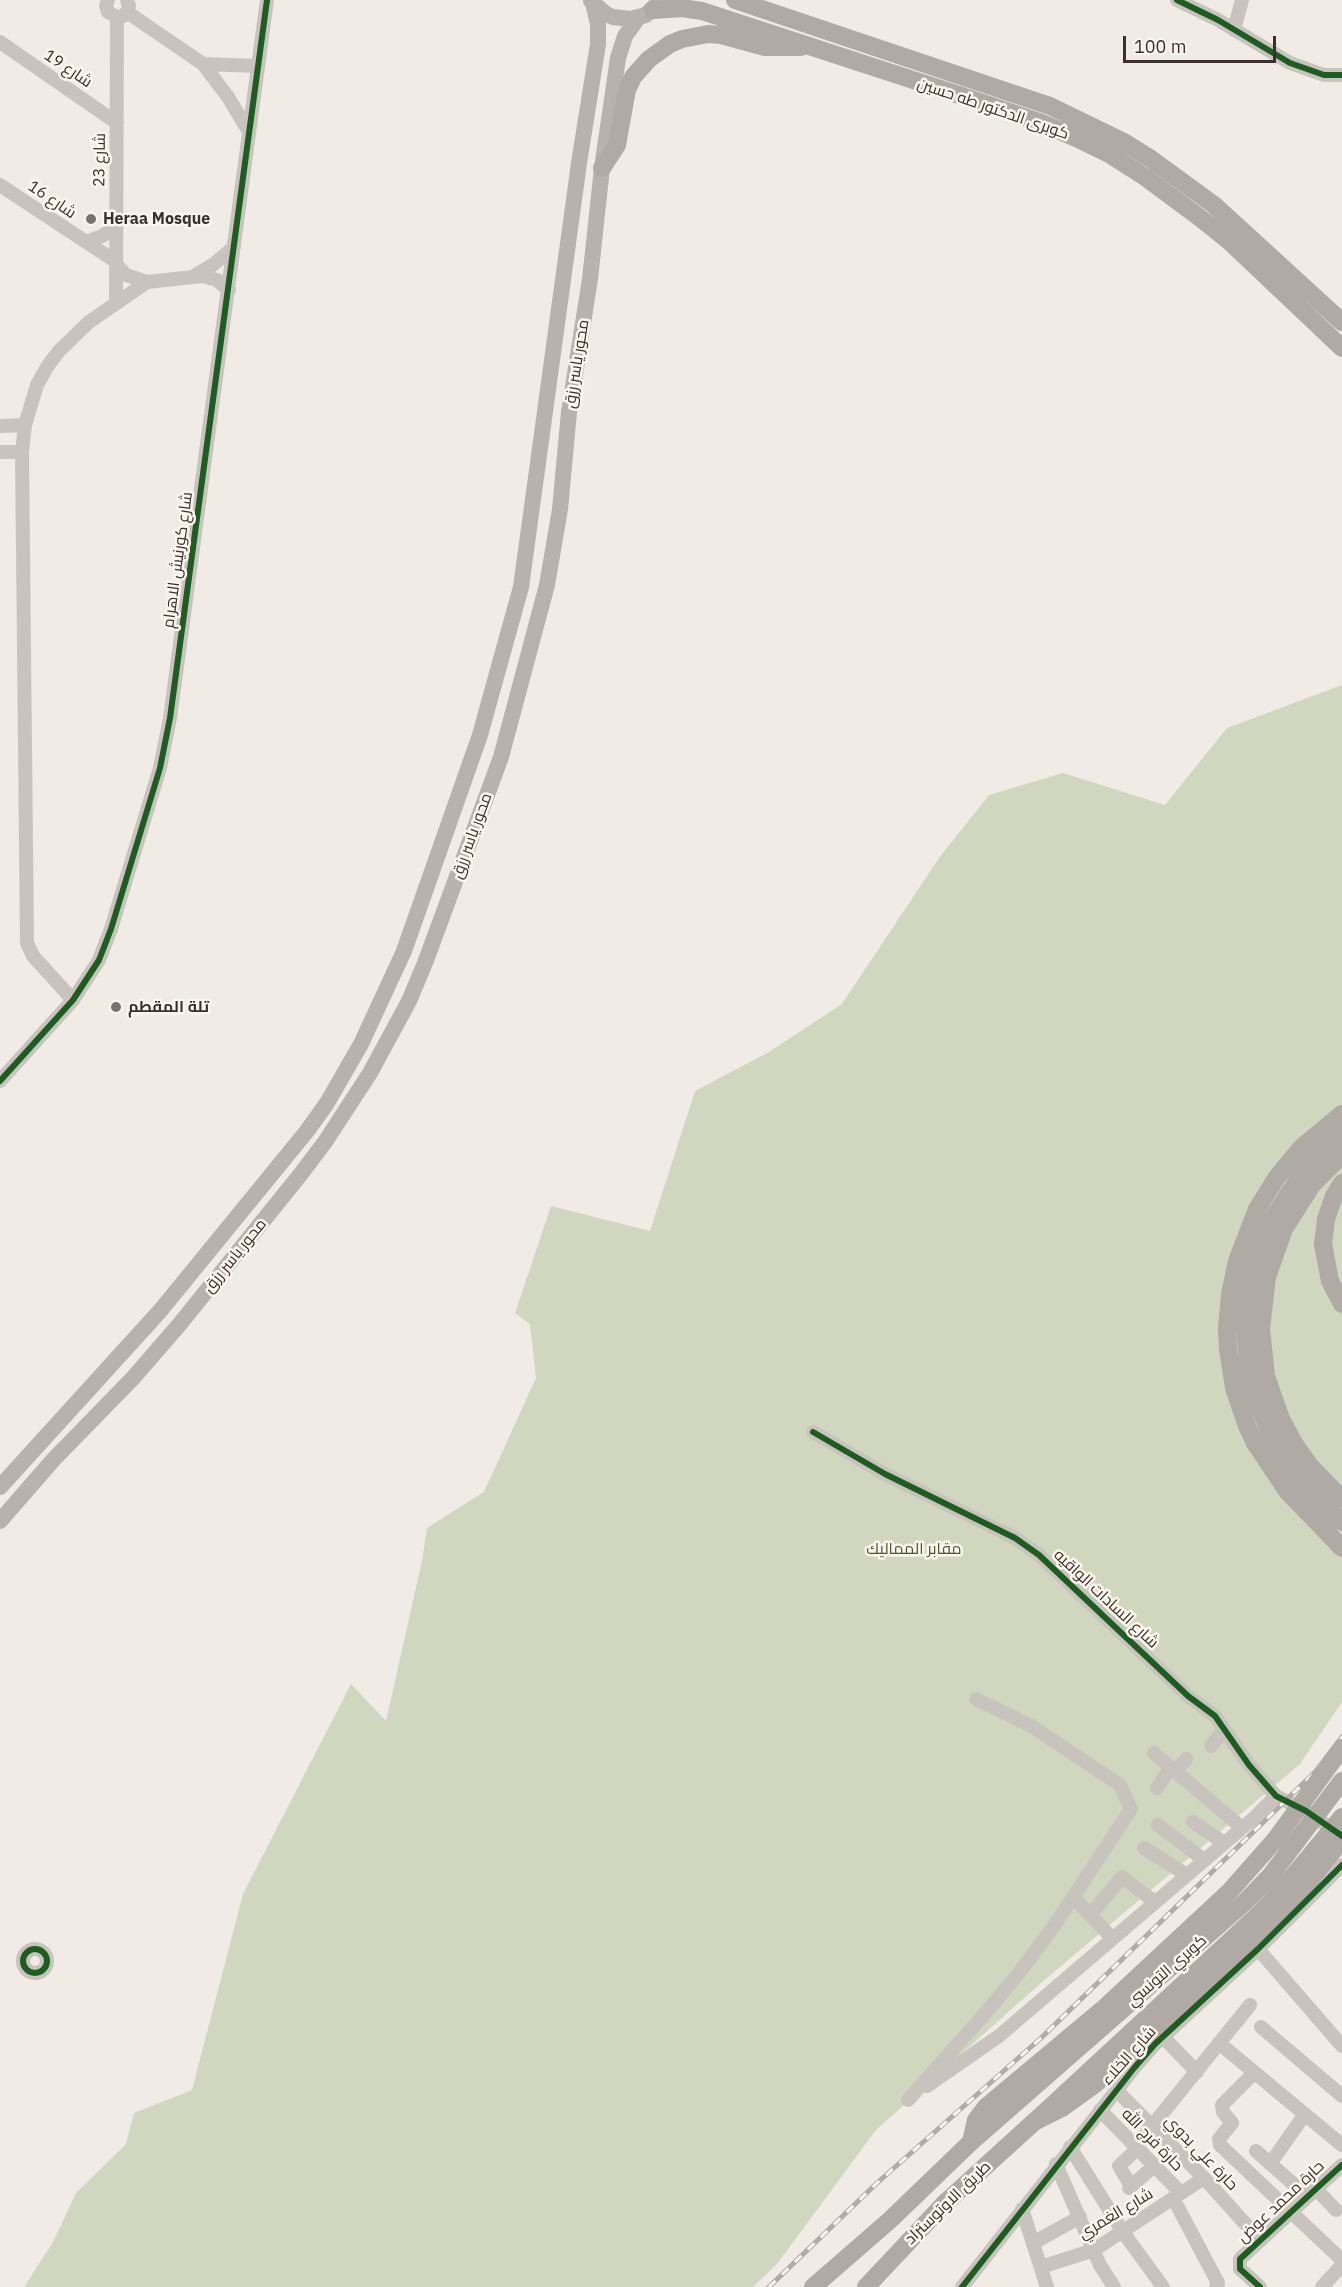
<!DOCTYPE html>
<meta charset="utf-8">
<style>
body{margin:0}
#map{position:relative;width:1342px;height:2287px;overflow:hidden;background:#f0ebe5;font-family:"IBM Plex Sans",sans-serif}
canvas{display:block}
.scale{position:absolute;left:1123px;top:36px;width:153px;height:27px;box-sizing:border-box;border:3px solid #3b302b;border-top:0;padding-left:8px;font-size:18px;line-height:21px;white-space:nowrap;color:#3b302b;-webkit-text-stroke:4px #fbf5ee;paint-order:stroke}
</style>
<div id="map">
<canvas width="1342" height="2287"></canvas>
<div class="scale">100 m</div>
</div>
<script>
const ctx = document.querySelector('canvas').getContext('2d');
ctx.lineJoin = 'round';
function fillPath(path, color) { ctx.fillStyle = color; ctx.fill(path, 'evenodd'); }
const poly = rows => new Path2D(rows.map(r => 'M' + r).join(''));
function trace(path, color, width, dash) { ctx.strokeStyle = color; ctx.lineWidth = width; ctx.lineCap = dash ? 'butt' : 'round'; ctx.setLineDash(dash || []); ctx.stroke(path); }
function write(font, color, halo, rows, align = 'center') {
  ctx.font = font + ' "IBM Plex Sans",Cairo,sans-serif'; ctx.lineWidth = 5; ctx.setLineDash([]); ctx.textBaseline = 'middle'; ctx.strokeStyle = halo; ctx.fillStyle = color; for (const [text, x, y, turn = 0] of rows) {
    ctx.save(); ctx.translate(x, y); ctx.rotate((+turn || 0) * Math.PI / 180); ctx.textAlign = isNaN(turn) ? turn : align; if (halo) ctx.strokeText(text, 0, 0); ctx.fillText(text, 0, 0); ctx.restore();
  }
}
fillPath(poly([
 [1342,685,1342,1702,1300,1764,1041,1983,876,2130,777,2264,753,2287,24,2287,53,2242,76,2193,126,2144,134,2113,192,2090,243,1894,351,1684,386,1721,422,1561,427,1528,484,1492,536,1378,530,1324,515,1313,551,1206,650,1231,695,1091,769,1052,842,1004,939,858,989,795,1063,773,1165,805,1227,728]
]), '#d1d6bf');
trace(poly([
 [108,0,106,6,108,12,117,17,123,16,127,12,129,6,127,0],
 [1177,0,1218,20,1290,63,1324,75,1342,75],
 [127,12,203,64,228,97,249,132],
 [1234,30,1242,0],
 [0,42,117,123],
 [203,64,258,66],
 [0,185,115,261],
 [86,242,102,236,116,227],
 [116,264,126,275,147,282],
 [194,276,214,264,234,247],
 [116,303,117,17],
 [0,426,25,425],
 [0,452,22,452],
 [73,1000,33,956,27,943,22,452,25,425,37,385,47,367,59,351,89,322,147,282,202,276,217,280,229,290],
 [0,1081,73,1000,99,960,111,929,160,768,170,718,267,0],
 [813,1432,885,1474,1015,1538,1039,1555,1188,1696,1215,1716,1249,1765,1276,1796,1306,1811,1338,1833],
 [1211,1746,1224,1730],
 [1154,1753,1242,1828],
 [1176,1771,1186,1759],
 [1157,1788,1171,1767],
 [1193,1822,1224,1843],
 [1158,1825,1204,1860],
 [1144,1848,1187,1875],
 [1073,1897,1112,1938],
 [1091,1914,1122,1877,1155,1902],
 '23 1961a12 12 0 1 1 24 0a12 12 0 1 1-24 0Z',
 [1258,1949,1342,2046],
 [1261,2027,1342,2096],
 [1163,2037,1197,2072],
 [1219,2043,1342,2145],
 [1254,2073,1222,2105,1223,2112,1232,2123,1219,2139,1220,2145,1342,2260],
 [927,2086,999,2036,1255,1817,1276,1796],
 [1116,2090,1204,2178,1260,2240],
 [908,2100,983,2016,1019,1973,1054,1926,1131,1809,1120,1785,1033,1727,976,1699],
 [1100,2110,1181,2193],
 [1070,2147,1123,2232,1163,2287],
 [1135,2147,1250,2005],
 [1256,2151,1307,2196],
 [1056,2164,1100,2265,1114,2287],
 [1270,2164,1305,2114],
 [1128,2181,1119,2166,1137,2149],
 [1129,2188,1154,2166],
 [1316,2189,1336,2210],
 [1173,2198,1218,2283,1216,2287],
 [1022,2209,1047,2287],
 [1033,2243,1080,2217],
 [1041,2267,1094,2250,1204,2178],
 [962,2287,1134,2068,1155,2044,1258,1949,1342,1865],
 [1260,2287,1240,2269,1240,2259,1342,2165],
 [1322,2287,1342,2265]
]), '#c9c3be', 14);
trace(poly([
 [591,1,606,14,613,17,630,19,646,15,661,0],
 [0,1487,160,1311,307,1131,327,1103,361,1044,404,951,480,735,521,587,579,163,598,44,598,24,593,3],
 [0,1521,54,1459,133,1378,179,1325,300,1175,325,1142,370,1073,409,1001,425,963,501,757,547,585,560,509,569,412,590,279,602,168,618,58,625,36,638,18]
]), '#b8b1ad', 16);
trace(poly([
 [735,0,1050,106,1122,141,1151,159,1214,205,1342,322],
 [653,10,682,8,702,11,962,96,1042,123,1076,138,1109,154,1145,177,1199,217,1229,241,1342,348],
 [602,168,617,145,627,90,633,77,649,59,670,44,682,39,708,34,721,35,765,47,801,47],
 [1342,1114,1301,1148,1277,1177,1257,1209,1237,1261,1230,1294,1227,1329,1228,1349,1234,1388,1247,1426,1255,1443,1287,1491,1342,1548],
 [1342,1135,1315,1157,1303,1172,1269,1224,1260,1244,1249,1284,1245,1329,1249,1374,1255,1396,1272,1438,1299,1479,1342,1522],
 [1342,1155,1312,1185,1284,1229,1267,1277,1261,1329,1266,1376,1281,1419,1295,1445,1310,1466,1342,1499],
 [1342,1183,1334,1196,1326,1219,1323,1244,1330,1281,1342,1304],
 [813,2287,890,2220,971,2142],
 [866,2287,945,2203,1034,2122,1062,2108,1094,2085,1271,1924,1297,1896,1342,1840]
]), '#afaaa4', 18);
const rail = poly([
 [769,2287,877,2183,1041,2038,1316,1771,1342,1737]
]);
trace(rail, '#b1aca8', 5);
trace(rail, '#fbf5ee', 3, [9]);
trace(poly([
 [1034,2122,1259,1914,1285,1886,1342,1817],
 [971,2142,976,2120,986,2107,1102,2010,1230,1891,1275,1840,1342,1748],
 [971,2142,1245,1902,1271,1875,1342,1781]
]), '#afaaa4', 18);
trace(poly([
 [1177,0,1218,20,1290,63,1324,75,1342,75],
 [0,1081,73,1000,99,960,111,929,160,768,170,718,267,0],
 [813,1432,885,1474,1015,1538,1039,1555,1188,1696,1215,1716,1249,1765,1276,1796,1306,1811,1342,1836],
 '23 1961a12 12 0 1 1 24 0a12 12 0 1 1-24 0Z',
 [962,2287,1134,2068,1155,2044,1258,1949,1342,1865],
 [1260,2287,1240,2269,1240,2259,1342,2165]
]), '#1b5e20', 6);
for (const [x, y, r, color] of [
 [91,219,6,"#7a716c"],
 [116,1007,6,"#7a716c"]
]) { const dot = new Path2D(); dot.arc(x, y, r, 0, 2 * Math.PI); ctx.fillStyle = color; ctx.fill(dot); trace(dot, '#fbf5ee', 2); }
write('16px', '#3b302b', '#fbf5ee', [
 ["شارع 19",68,69,34],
 ["كوبرى الدكتور طه حسين",993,109,19],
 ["شارع 23",100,160,-89],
 ["شارع 16",52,200,34],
 ["محور ياسر رزق",577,364,-81],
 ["شارع كورنيش الاهرام",178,560,-82],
 ["محور ياسر رزق",472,836,-70],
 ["محور ياسر رزق",235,1256,-51],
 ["شارع السادات الواقيه",1106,1599,43],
 ["كوبري التونسي",1167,1971,-41],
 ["شارع الخلاء",1129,2056,-48],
 ["حارة فرج الله",1152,2140,46],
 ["حارة علي بدوي",1201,2153,46],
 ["حارة محمد عوض",1281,2202,-43],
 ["طريق الاوتوستراد",948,2203,-44],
 ["شارع الغمري",1116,2214,-31]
]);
write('bold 16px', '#3b302b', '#fbf5ee', [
 ["Heraa Mosque",103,219],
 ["تلة المقطم",128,1007]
], 'left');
write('16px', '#4a5a2e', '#fbf5ee', [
 ["مقابر المماليك",914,1549]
]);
</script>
